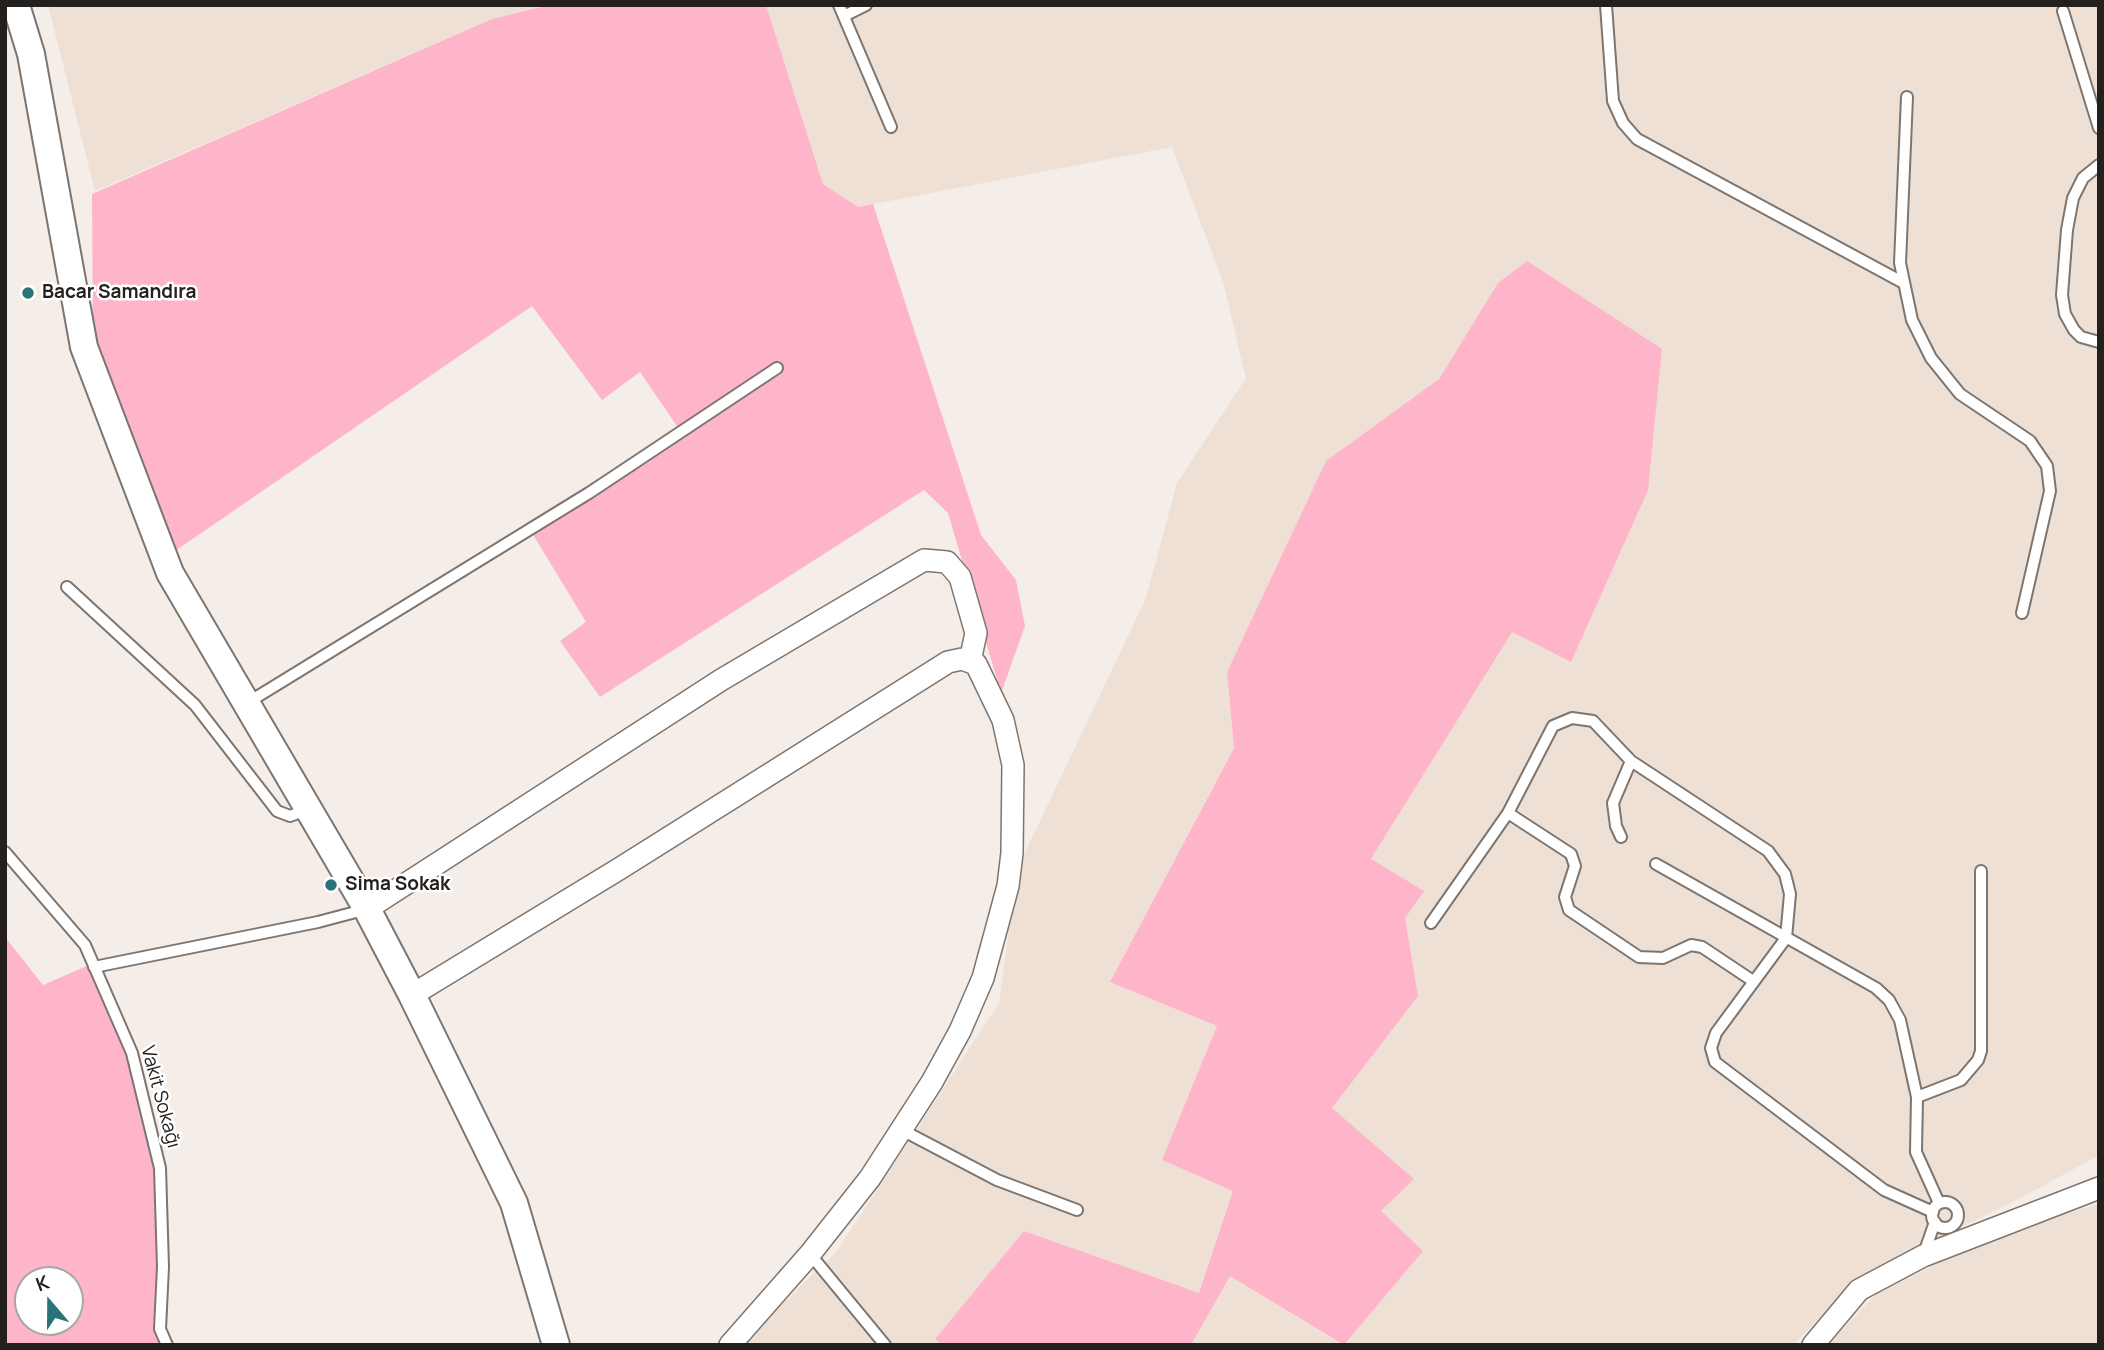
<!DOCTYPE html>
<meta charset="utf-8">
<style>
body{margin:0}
#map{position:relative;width:2104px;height:1350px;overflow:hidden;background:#f5ede7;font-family:Manrope,sans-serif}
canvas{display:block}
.frame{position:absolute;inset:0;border:7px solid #23201e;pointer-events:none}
.north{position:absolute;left:14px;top:1266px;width:70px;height:70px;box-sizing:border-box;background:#fff;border:2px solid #a7a6a5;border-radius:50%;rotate:340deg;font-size:19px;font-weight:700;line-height:28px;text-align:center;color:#23201e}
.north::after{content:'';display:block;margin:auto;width:24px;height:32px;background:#2a7479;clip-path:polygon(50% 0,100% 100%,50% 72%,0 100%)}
</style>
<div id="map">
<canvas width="2104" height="1350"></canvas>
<div class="frame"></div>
<div class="north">K</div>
</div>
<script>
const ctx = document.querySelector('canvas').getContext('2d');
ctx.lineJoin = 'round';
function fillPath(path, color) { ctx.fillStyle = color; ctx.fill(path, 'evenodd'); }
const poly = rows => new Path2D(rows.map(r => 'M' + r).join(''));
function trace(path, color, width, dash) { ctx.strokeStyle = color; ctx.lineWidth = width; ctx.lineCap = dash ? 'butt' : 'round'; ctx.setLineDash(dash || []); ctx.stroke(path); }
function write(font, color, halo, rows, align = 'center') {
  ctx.font = font + ' Manrope,sans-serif'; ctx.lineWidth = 5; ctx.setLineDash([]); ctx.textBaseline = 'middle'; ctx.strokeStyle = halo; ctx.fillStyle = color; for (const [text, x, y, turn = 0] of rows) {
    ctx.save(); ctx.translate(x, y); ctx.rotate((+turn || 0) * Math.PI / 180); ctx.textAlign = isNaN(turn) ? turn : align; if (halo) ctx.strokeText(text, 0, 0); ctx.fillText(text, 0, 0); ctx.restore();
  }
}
fillPath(poly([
 [48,5,549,5,492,19,95,191],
 [766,5,2099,5,2099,1155,2028,1194,1857,1280,1793,1345,1344,1345,1423,1251,1380,1211,1414,1179,1331,1108,1418,996,1405,918,1371,859,1512,631,1571,662,1498,283,1439,379,1326,461,1227,672,1234,747,1110,982,1217,1026,1162,1160,1234,1191,1199,1294,1024,1231,935,1339,942,1345,740,1345,837,1251,999,1003,1008,937,1002,901,1146,598,1177,483,1246,378,1223,282,1172,147,858,207,823,184],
 [2099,1204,2099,1345,1828,1345,1875,1295,1998,1233],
 [1230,1275,1343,1345,1191,1345]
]), '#eee0d5');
fillPath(poly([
 [549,5,766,5,823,184,858,207,873,204,981,535,1016,580,1025,626,1001,693,948,513,924,490,600,697,560,641,586,622,526,523,679,429,640,372,602,400,532,306,175,551,93,344,92,194,492,19],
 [1527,261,1662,349,1648,490,1571,662,1512,632,1371,859,1424,891,1405,918,1418,996,1332,1108,1414,1179,1381,1211,1423,1251,1344,1345,1230,1276,1191,1345,942,1345,935,1339,1024,1231,1199,1293,1233,1191,1162,1160,1217,1026,1110,982,1234,748,1227,672,1326,461,1439,379,1498,283],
 [5,937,43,985,89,965,132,1051,157,1172,167,1336,170,1345,5,1345],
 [28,1280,70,1280,70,1322,28,1322]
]), '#feb4c9');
const service = poly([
 [839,5,891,127],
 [1606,5,1613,101,1623,123,1637,139,1902,282],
 [2063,11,2099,128],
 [844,16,866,5],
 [1907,97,1900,263,1912,320,1931,358,1960,394,2030,441,2047,466,2050,491,2022,613],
 [2099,165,2083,178,2073,198,2067,230,2062,295,2065,314,2074,330,2081,337,2099,342],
 [67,587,195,705,277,811,290,816,309,809],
 [247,703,589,493,777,368],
 [1508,813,1571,854,1575,866,1565,897,1569,910,1639,957,1663,958,1691,945,1702,947,1753,981],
 [1621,837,1616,826,1613,803,1631,761],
 [5,852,85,945,132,1053,160,1168,163,1267,160,1329,167,1345],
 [1656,864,1876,988,1889,1000,1900,1020,1917,1097,1916,1152,1939,1203],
 [1431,923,1508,813,1553,726,1572,718,1593,721,1631,761,1768,851,1785,874,1790,894,1786,938,1716,1033,1711,1048,1715,1062,1884,1190,1933,1212],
 [94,967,318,922,367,909],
 [1917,1097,1961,1080,1978,1060,1981,1051,1981,871],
 [902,1130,997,1180,1077,1210],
 '1932 1215a13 13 0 1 1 26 0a13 13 0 1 1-26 0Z',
 [810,1254,885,1345],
 [1923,1256,1935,1222]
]);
const minor = poly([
 [367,909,721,680,924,560,947,562,960,577,976,633,970,661],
 [412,995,619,869,948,662,962,659,976,664,1003,720,1013,765,1012,853,1008,886,983,978,960,1031,932,1082,870,1178,810,1254,730,1345],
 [1813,1345,1859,1290,1923,1256,2099,1188]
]);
const tertiary = poly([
 [16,5,31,54,84,347,170,573,367,909,412,995,514,1203,556,1345]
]);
trace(service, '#7c7570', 14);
trace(minor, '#7c7570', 24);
trace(tertiary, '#7c7570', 30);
trace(service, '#fff', 10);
trace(minor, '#fff', 21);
trace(tertiary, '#fff', 26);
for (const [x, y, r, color] of [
 [28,293,7,"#2a7479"],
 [331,885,7,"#2a7479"]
]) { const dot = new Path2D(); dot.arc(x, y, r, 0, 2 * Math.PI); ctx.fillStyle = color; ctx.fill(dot); trace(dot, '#fff', 2.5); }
write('bold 19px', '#23201e', '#fff', [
 ["Bacar Samandıra",42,293],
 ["Sima Sokak",345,885]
], 'left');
write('19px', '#23201e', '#fff', [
 ["Vakit Sokağı",160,1097,75]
]);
</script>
